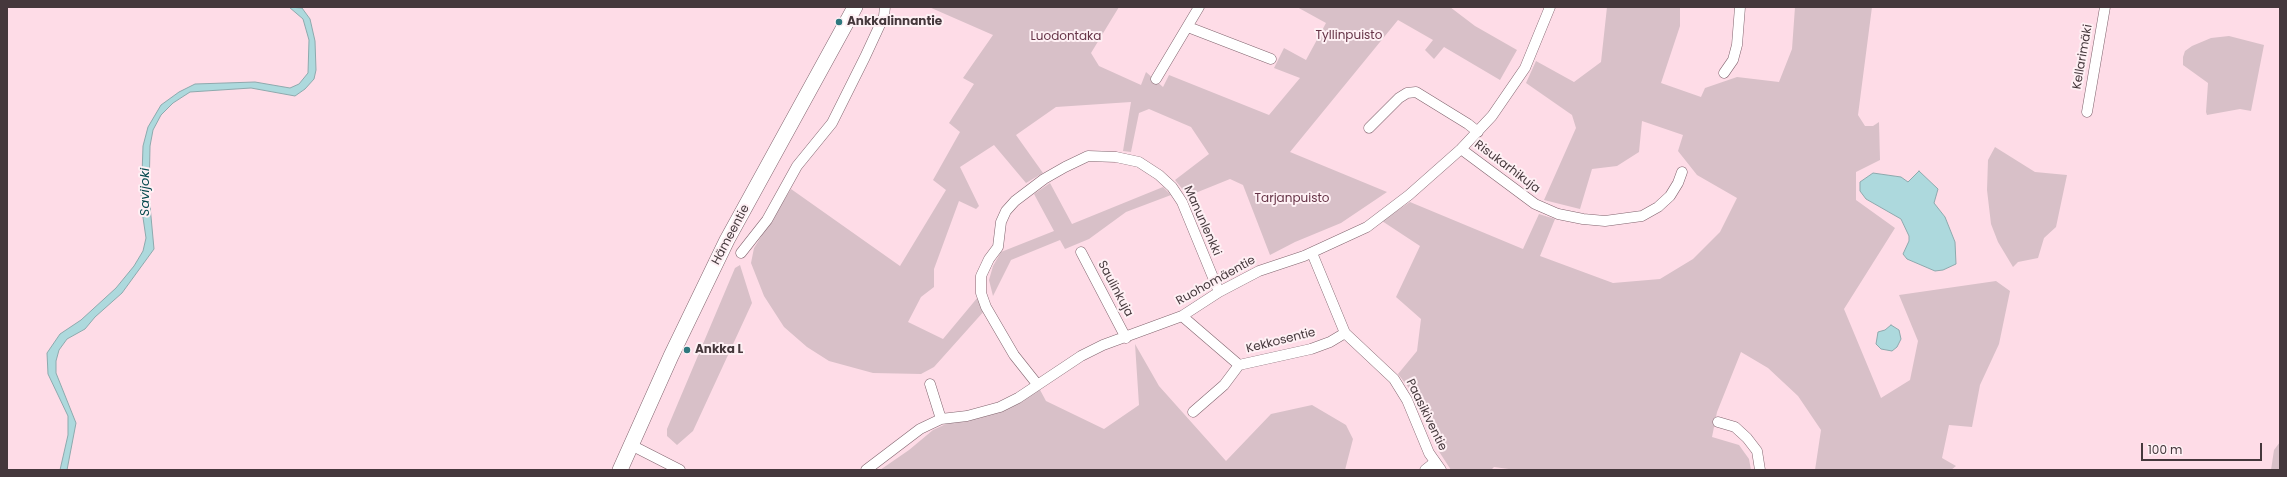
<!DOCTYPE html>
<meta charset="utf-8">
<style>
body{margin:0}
#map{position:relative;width:2287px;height:477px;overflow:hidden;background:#fedce7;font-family:Poppins,sans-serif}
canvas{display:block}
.frame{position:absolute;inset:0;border:8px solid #45383c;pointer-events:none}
.scale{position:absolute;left:2141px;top:443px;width:121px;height:18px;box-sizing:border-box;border:2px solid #45383c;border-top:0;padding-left:5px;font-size:12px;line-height:14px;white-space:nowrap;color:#45383c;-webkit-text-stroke:3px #fef0f4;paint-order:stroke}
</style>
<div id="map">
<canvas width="2287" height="477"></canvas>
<div class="frame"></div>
<div class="scale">100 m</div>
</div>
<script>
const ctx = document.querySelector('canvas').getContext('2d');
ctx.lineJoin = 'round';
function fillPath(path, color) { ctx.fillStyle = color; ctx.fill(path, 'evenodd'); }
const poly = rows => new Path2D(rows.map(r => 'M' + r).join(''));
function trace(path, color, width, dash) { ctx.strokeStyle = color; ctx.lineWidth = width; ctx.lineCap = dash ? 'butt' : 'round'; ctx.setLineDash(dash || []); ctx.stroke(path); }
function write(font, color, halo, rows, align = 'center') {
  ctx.font = font + ' Poppins,sans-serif'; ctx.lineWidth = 4; ctx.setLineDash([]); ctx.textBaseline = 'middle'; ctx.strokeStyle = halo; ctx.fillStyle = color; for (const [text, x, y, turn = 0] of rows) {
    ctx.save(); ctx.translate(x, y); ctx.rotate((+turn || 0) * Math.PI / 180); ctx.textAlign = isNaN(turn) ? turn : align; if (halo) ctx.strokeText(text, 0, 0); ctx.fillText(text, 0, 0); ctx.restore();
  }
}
fillPath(poly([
 [929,7,1119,7,1091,53,1099,66,1141,85,1146,72,1163,87,1169,75,1269,115,1300,78,1274,68,1284,48,1306,60,1326,23,1297,7,1450,7,1475,26,1517,50,1500,80,1444,47,1434,59,1425,50,1433,40,1398,20,1290,152,1387,192,1341,223,1295,242,1270,255,1243,185,1230,179,1188,196,1175,180,1209,154,1191,127,1149,109,1139,113,1131,152,1123,151,1131,102,1056,107,1016,135,1043,173,1026,183,994,145,960,167,979,206,976,209,959,201,934,269,934,287,921,297,908,322,943,339,978,297,985,310,934,367,921,374,873,373,829,361,807,347,784,327,764,296,751,263,754,248,791,189,900,266,946,190,933,180,960,132,949,123,974,84,963,78,993,35],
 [1607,7,1680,7,1680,26,1661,83,1701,97,1705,88,1737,77,1779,82,1792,49,1795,7,1872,7,1858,115,1865,126,1873,126,1879,122,1880,160,1856,172,1856,200,1895,228,1844,309,1881,398,1910,380,1918,341,1899,295,1996,281,2010,291,1999,344,1980,385,1972,427,1949,425,1942,458,1956,466,1951,470,1815,470,1821,430,1798,396,1768,368,1741,352,1717,412,1712,437,1739,445,1749,459,1751,470,1516,470,1494,467,1491,470,1451,470,1438,450,1415,396,1398,374,1417,351,1421,319,1396,297,1420,246,1382,221,1410,202,1523,249,1539,214,1555,219,1540,256,1613,283,1660,279,1693,259,1720,232,1737,198,1697,175,1678,151,1683,135,1642,121,1639,152,1617,166,1592,169,1580,209,1544,200,1576,128,1572,115,1526,83,1536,61,1574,82,1601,62],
 [2229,36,2264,45,2251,111,2240,109,2207,115,2206,112,2208,83,2183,65,2183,57,2185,51,2192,46,2211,38],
 [1995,147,2035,172,2067,175,2056,227,2044,238,2038,258,2018,262,2013,267,1998,242,1991,224,1987,190,1988,160],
 [1050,183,1072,224,1163,187,1171,195,1126,212,1089,239,1065,249,1060,240,1011,260,993,296,989,280,993,266,1001,252,1054,231,1034,194],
 [740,265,752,303,693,431,677,445,667,436,667,429,735,268],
 [1135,344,1159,386,1226,461,1271,414,1312,405,1346,425,1353,439,1345,470,880,470,909,450,933,430,948,423,965,420,1039,388,1046,401,1104,429,1139,405],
 [2280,442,2280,470,2271,470,2274,450]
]), '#d8c0c8');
const water = poly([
 [289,7,302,8,310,19,315,41,316,70,314,79,305,89,295,96,251,88,190,92,173,103,161,115,153,130,150,146,149,195,154,249,122,293,95,317,85,329,67,339,59,350,56,361,56,373,76,423,67,470,60,470,68,435,68,416,48,374,47,353,60,334,81,320,116,288,134,266,143,251,146,238,141,204,143,146,148,127,161,105,179,92,195,84,255,82,290,88,299,84,308,73,309,40,303,19,289,7],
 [1919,171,1938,189,1934,203,1945,217,1955,242,1956,264,1943,270,1935,271,1907,259,1903,254,1909,241,1909,236,1901,219,1866,199,1860,191,1860,182,1873,173,1901,177,1908,182,1919,171],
 [1891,325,1899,330,1901,339,1897,347,1892,351,1881,349,1876,344,1878,332,1885,330,1891,325]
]);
fillPath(water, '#add9dd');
trace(water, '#8ea9ad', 1);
const minor = poly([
 [1188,27,1271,59],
 [1724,73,1733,60,1737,45,1740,7],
 [1156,79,1199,7],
 [2087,112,2105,7],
 [1369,128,1399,98,1407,93,1416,92,1468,124,1478,132],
 [1461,149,1535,204,1558,214,1583,219,1605,221,1642,216,1658,207,1670,196,1678,183,1682,172],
 [1081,252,1126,338],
 [741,253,767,220,797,166,832,123,865,57,884,16,885,7],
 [1312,253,1345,333,1394,379,1407,400,1429,453,1441,470],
 [1182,316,1239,365],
 [930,384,941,419],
 [1037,384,1014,355,986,307,981,293,981,276,989,259,998,247,1001,222,1006,211,1015,201,1044,179,1065,167,1088,156,1116,157,1139,162,1159,175,1172,187,1182,202,1219,292],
 [1193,412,1224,385,1239,365,1311,349,1330,342,1345,333],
 [1718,422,1735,427,1747,438,1757,451,1760,470],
 [631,445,680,470],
 [866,470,920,429,941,419,967,416,1000,407,1018,398,1081,356,1103,345,1182,316,1219,292,1259,271,1304,256,1367,227,1409,195,1461,149,1492,116,1525,68,1550,7],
 [1425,470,1435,462]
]);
const highway = poly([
 [620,470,671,356,727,240,855,7]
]);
trace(minor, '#81646e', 11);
trace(highway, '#81646e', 16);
trace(minor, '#fff', 10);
trace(highway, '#fff', 15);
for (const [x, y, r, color] of [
 [839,22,4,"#2e787e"],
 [687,350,4,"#2e787e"]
]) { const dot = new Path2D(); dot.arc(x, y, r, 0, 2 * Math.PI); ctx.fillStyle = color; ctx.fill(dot); trace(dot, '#fef0f4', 1.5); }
write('bold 12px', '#45383c', '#fef0f4', [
 ["Ankkalinnantie",847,22],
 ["Ankka L",695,350]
], 'left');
write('12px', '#653346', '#fef0f4', [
 ["Tyllinpuisto",1349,36],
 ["Luodontaka",1066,37],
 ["Tarjanpuisto",1292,199]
]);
write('12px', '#45383c', '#fef0f4', [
 ["Kellarimäki",2083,57,-80],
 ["Risukarhikuja",1507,167,37],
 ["Manunlenkki",1202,221,66],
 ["Hämeentie",731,235,-62],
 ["Ruohomäentie",1216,281,-29],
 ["Saulinkuja",1115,289,62],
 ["Kekkosentie",1281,341,-14],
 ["Paasikiventie",1426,415,64]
]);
write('italic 13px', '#074a4f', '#fef0f4', [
 ["Savijoki",146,192,-90]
]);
</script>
